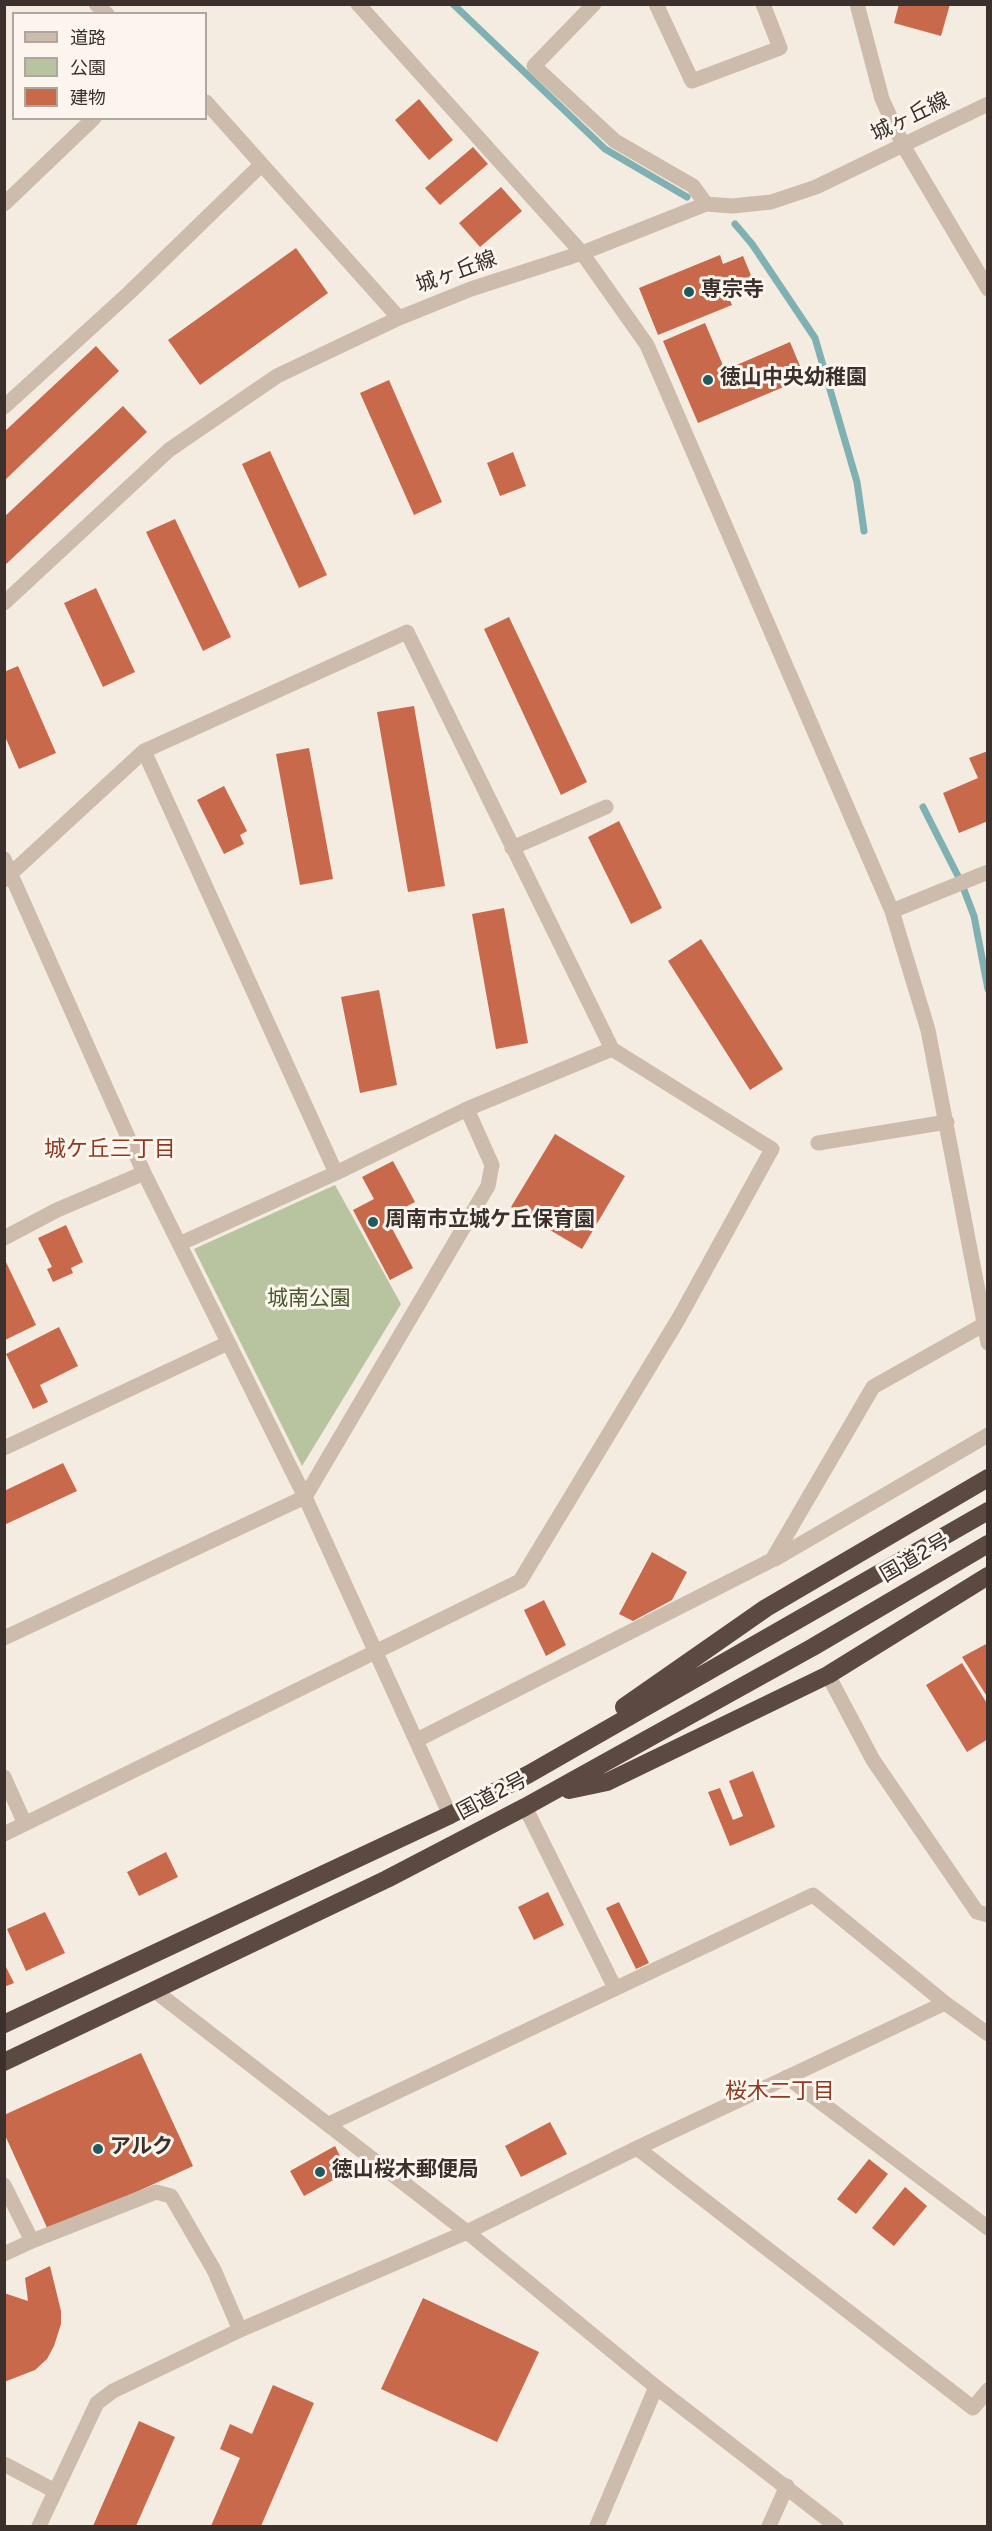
<!DOCTYPE html>
<meta charset="utf-8">
<style>
body{margin:0}
#map{position:relative;width:992px;height:2531px;overflow:hidden;background:#f4ebe1;font-family:Overpass,"Noto Sans JP",sans-serif}
canvas{display:block}
.frame{position:absolute;inset:0;border:6px solid #3b302b;pointer-events:none}
.legend{position:absolute;left:12px;top:12px;width:195px;height:108px;box-sizing:border-box;background:#fbf5ee;border:2px solid #aea6a0;margin:0;padding:8px 10px;list-style:none;font-size:18px;color:#3b302b}
.legend li{display:flex;align-items:center;gap:12px;height:30px}
.legend b{width:30px;border:2px solid #aea6a0}
</style>
<div id="map">
<canvas width="992" height="2531"></canvas>
<div class="frame"></div>
<ul class="legend">
<li><b style="height:8px;background:#cdbbac"></b>道路</li>
<li><b style="height:16px;background:#b8c4a0"></b>公園</li>
<li><b style="height:16px;background:#c8694b"></b>建物</li>
</ul>
</div>
<script>
const ctx = document.querySelector('canvas').getContext('2d');
ctx.lineJoin = 'round';
function fillPath(path, color) { ctx.fillStyle = color; ctx.fill(path, 'evenodd'); }
const poly = rows => new Path2D(rows.map(r => 'M' + r).join(''));
function trace(path, color, width, dash) { ctx.strokeStyle = color; ctx.lineWidth = width; ctx.lineCap = dash ? 'butt' : 'round'; ctx.setLineDash(dash || []); ctx.stroke(path); }
function write(font, color, halo, rows, align = 'center') {
  ctx.font = font + ' Overpass,"Noto Sans JP",sans-serif'; ctx.lineWidth = 6; ctx.setLineDash([]); ctx.textBaseline = 'middle'; ctx.strokeStyle = halo; ctx.fillStyle = color; for (const [text, x, y, turn = 0] of rows) {
    ctx.save(); ctx.translate(x, y); ctx.rotate((+turn || 0) * Math.PI / 180); ctx.textAlign = isNaN(turn) ? turn : align; if (halo) ctx.strokeText(text, 0, 0); ctx.fillText(text, 0, 0); ctx.restore();
  }
}
fillPath(poly([
 [335,1185,401,1304,302,1466,194,1249]
]), '#b8c4a0');
trace(poly([
 [453,4,605,149,687,197],
 [735,224,752,244,815,338,857,482,864,531],
 [923,807,961,882,974,916,988,989]
]), '#7fb0b2', 7);
fillPath(poly([
 [899,4,950,4,941,36,894,23],
 [419,99,453,140,429,160,395,120],
 [473,147,488,164,440,205,425,188],
 [501,187,522,211,480,247,459,223],
 [296,248,328,293,200,385,168,340],
 [720,255,723,264,743,256,755,285,728,296,732,305,658,335,639,288],
 [705,323,725,370,790,342,805,378,698,423,663,341],
 [96,346,119,371,4,481,4,432],
 [389,380,442,502,414,515,360,393],
 [123,406,147,432,4,566,4,517],
 [270,451,327,575,299,588,242,464],
 [513,452,526,486,500,496,487,463],
 [175,519,231,637,203,651,146,532],
 [96,588,135,672,103,687,64,603],
 [509,617,587,782,561,795,484,629],
 [18,666,56,753,19,769,4,734,4,672],
 [414,706,445,886,408,892,377,712],
 [309,748,333,879,300,885,276,754],
 [988,751,988,821,959,833,943,793,978,778,969,758],
 [224,786,247,831,240,835,244,844,224,854,197,800],
 [619,821,662,908,631,924,588,837],
 [504,908,528,1043,496,1049,472,914],
 [701,939,783,1069,750,1090,668,961],
 [379,990,397,1085,360,1093,341,997],
 [555,1134,625,1176,582,1249,511,1207],
 [393,1161,415,1202,386,1217,413,1268,390,1280,353,1210,374,1199,362,1177],
 [66,1225,83,1262,71,1268,73,1273,53,1282,47,1269,52,1267,38,1238],
 [5,1260,36,1325,5,1340],
 [59,1327,78,1366,40,1385,48,1402,33,1409,6,1354],
 [63,1463,77,1491,4,1525,4,1491],
 [652,1552,687,1572,672,1600,633,1621,619,1614],
 [544,1600,566,1645,546,1656,524,1610],
 [988,1643,988,1698,962,1657],
 [962,1663,988,1705,988,1739,967,1752,926,1685],
 [753,1771,775,1827,730,1846,708,1792,720,1788,733,1820,743,1816,729,1781],
 [166,1852,178,1877,139,1896,127,1872],
 [548,1892,564,1925,534,1940,518,1907],
 [619,1902,649,1963,636,1969,606,1908],
 [45,1912,65,1953,26,1971,7,1929],
 [4,1963,14,1983,4,1987],
 [141,2053,193,2166,49,2232,4,2133,4,2115],
 [550,2122,567,2154,521,2177,505,2146],
 [335,2146,348,2172,304,2196,290,2171],
 [869,2159,888,2174,856,2214,837,2199],
 [905,2187,927,2206,894,2246,872,2228],
 [50,2266,61,2311,61,2324,54,2346,47,2359,35,2370,4,2382,4,2293,28,2301,25,2278],
 [423,2298,539,2352,497,2442,381,2389],
 [273,2385,314,2403,261,2526,211,2526,240,2458,220,2449,230,2424,252,2434],
 [139,2421,175,2437,136,2526,93,2526]
]), '#c8694b');
trace(poly([
 [96,4,107,14],
 [358,4,582,253,647,345,892,911,928,1030,988,1343],
 [594,4,534,66,615,141,693,186,706,204],
 [656,4,692,81,780,48,763,4],
 [857,4,882,99,904,147,988,289],
 [206,102,399,318],
 [4,204,94,118],
 [4,407,129,293,261,165],
 [4,603,169,450,277,376,399,318,471,289,582,253,706,204,732,206,771,202,816,187,988,104],
 [144,751,336,1173,467,1109,612,1049],
 [512,848,606,807],
 [4,859,144,1173,305,1497,450,1815],
 [4,880,144,751,407,632,612,1049,772,1149,679,1318,520,1581,4,1834],
 [892,911,988,872],
 [818,1143,947,1122],
 [4,1238,57,1210,144,1173],
 [179,1244,336,1173],
 [4,1448,228,1343],
 [775,1559,988,1435],
 [4,1638,305,1497,488,1186,492,1165,467,1109],
 [828,1675,873,1760,977,1912,988,1915],
 [417,1740,772,1560,873,1387,983,1325],
 [4,1777,25,1824],
 [525,1807,615,1988],
 [155,1991,467,2232,656,2387,836,2526],
 [787,2077,988,2228],
 [329,2124,813,1895,945,2003,988,2034],
 [637,2148,973,2408,988,2390],
 [4,2185,32,2241],
 [4,2254,32,2241,156,2192,171,2196,214,2270,240,2330],
 [4,2464,55,2491],
 [39,2526,97,2403,113,2391,240,2330,467,2232,637,2148,945,2003],
 [597,2526,656,2387],
 [769,2526,787,2486]
]), '#cdbbac', 15);
trace(poly([
 [624,1707,766,1608,988,1478],
 [569,1790,607,1782,828,1675,988,1576],
 [4,2024,450,1815,529,1774,988,1511],
 [4,2062,387,1879,525,1807,813,1647,988,1544]
]), '#5c4a42', 18);
for (const [x, y, r, color] of [
 [689,292,6,"#1f5a5e"],
 [708,380,6,"#1f5a5e"],
 [373,1222,6,"#1f5a5e"],
 [98,2149,6,"#1f5a5e"],
 [320,2172,6,"#1f5a5e"]
]) { const dot = new Path2D(); dot.arc(x, y, r, 0, 2 * Math.PI); ctx.fillStyle = color; ctx.fill(dot); trace(dot, '#fbf5ee', 2); }
write('21px', '#3b302b', '#fbf5ee', [
 ["城ヶ丘線",911,119,-26],
 ["城ヶ丘線",457,274,-20],
 ["国道2号",916,1560,-30],
 ["国道2号",493,1798,-28]
]);
write('bold 21px', '#3b302b', '#fbf5ee', [
 ["専宗寺",701,292],
 ["徳山中央幼稚園",720,380],
 ["周南市立城ケ丘保育園",385,1222],
 ["アルク",110,2149],
 ["徳山桜木郵便局",332,2172]
], 'left');
write('21px', '#4a5a2e', '#fbf5ee', [
 ["城南公園",309,1301]
]);
write('22px', '#8c3b22', '#fbf5ee', [
 ["城ケ丘三丁目",110,1152],
 ["桜木二丁目",780,2094]
]);
</script>
